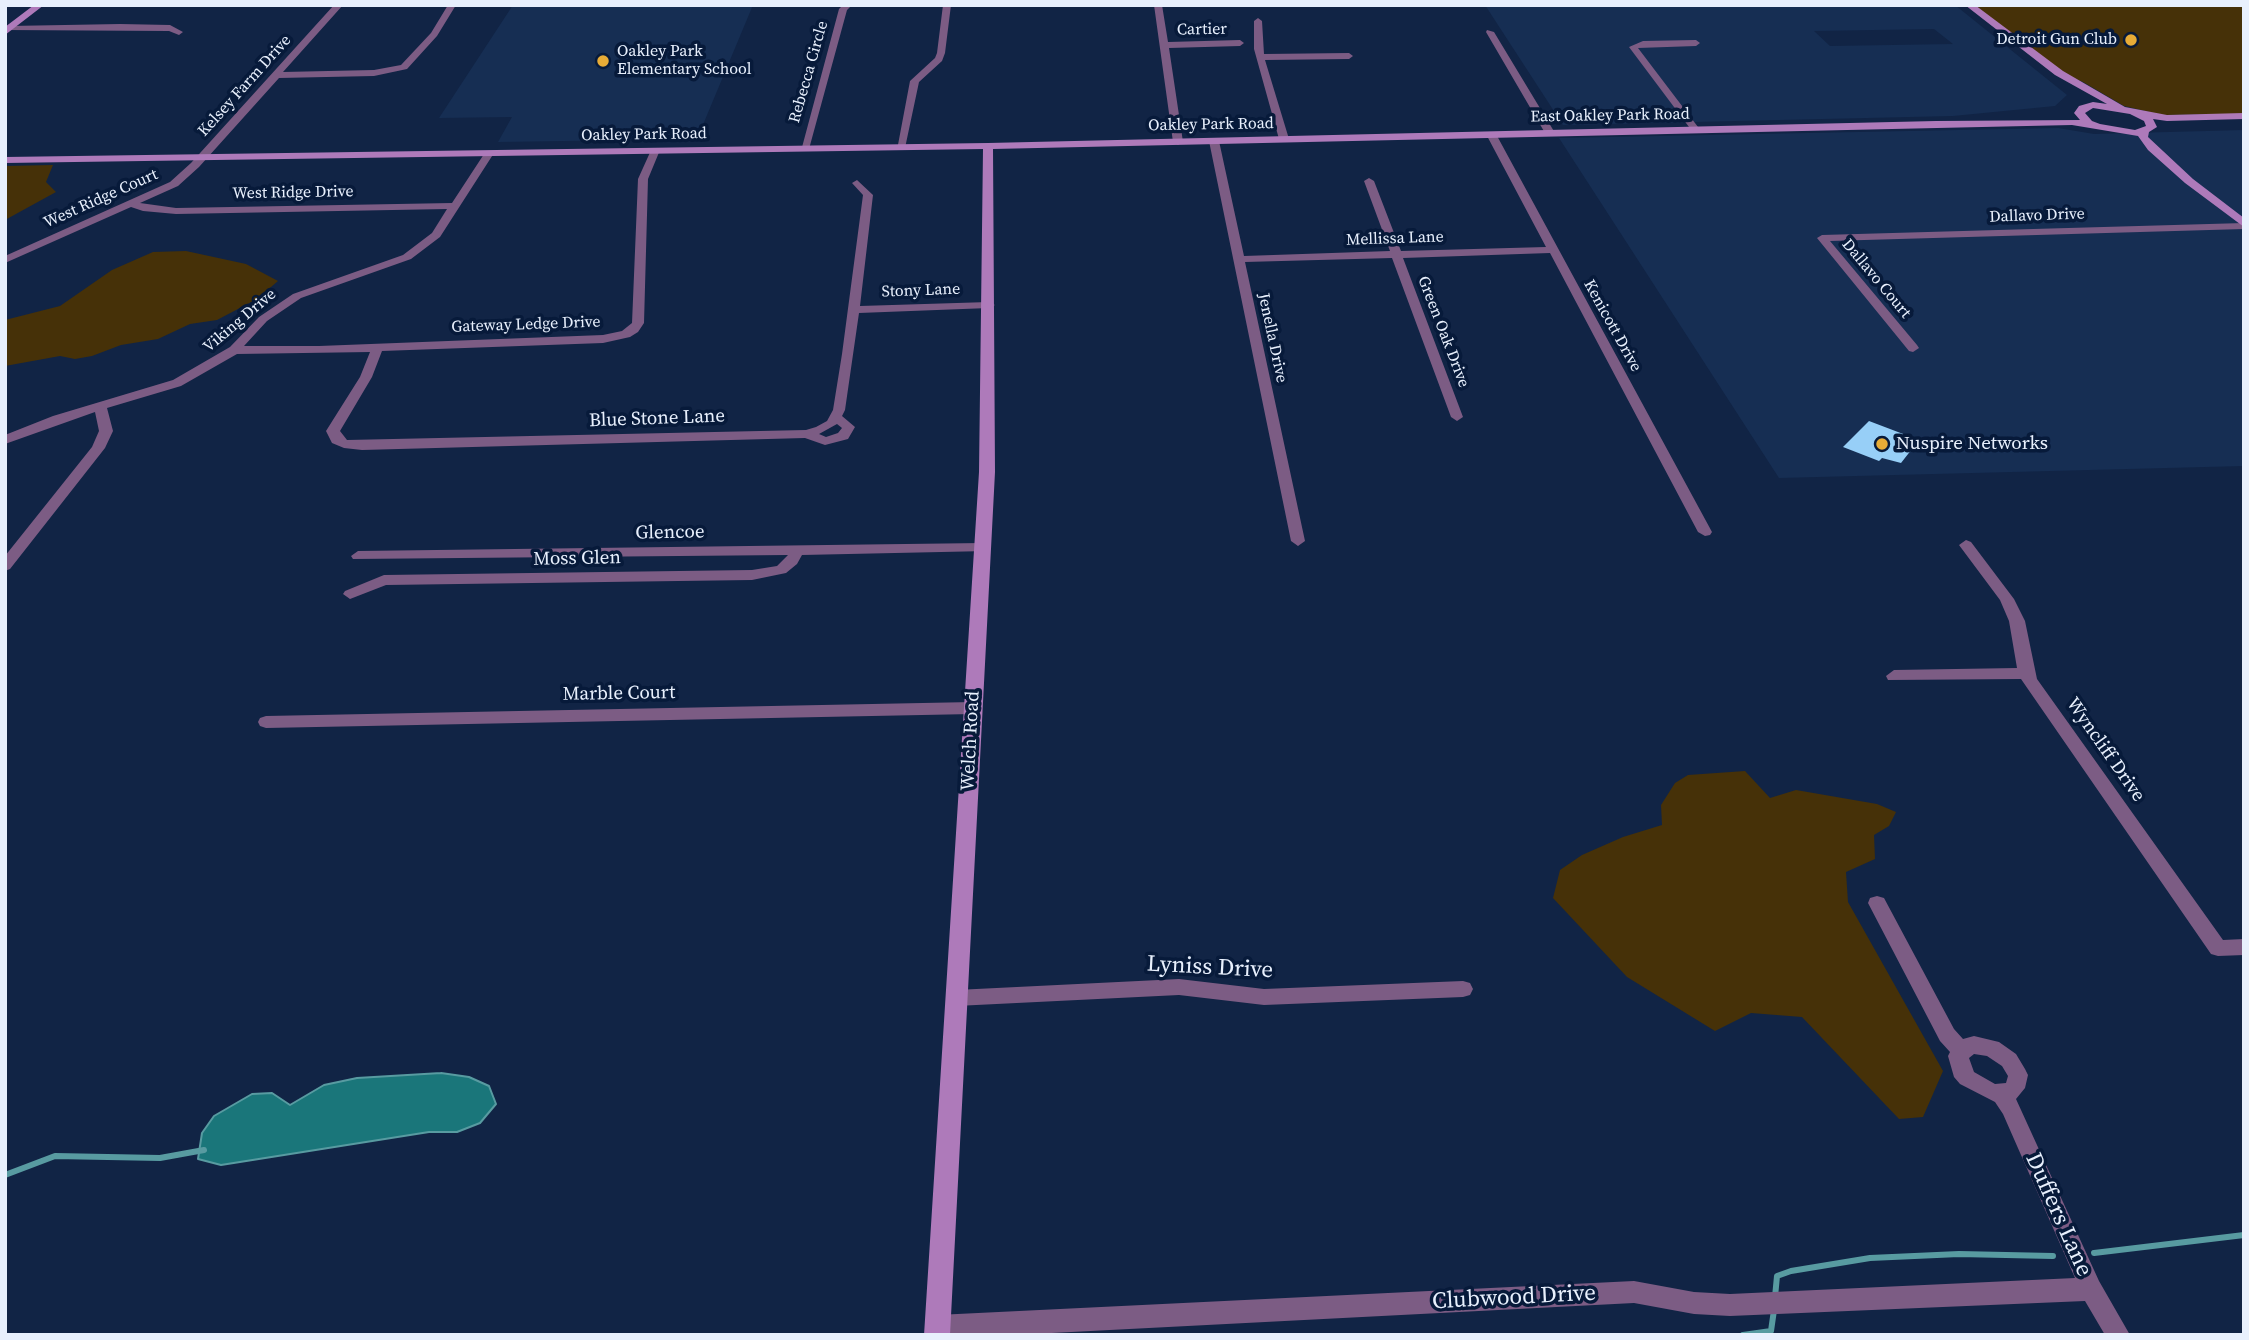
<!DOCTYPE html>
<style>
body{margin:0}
#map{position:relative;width:2249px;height:1340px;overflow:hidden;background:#112445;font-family:"Source Serif 4",serif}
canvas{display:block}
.frame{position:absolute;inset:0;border:7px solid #e8f0fd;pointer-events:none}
</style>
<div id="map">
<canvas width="2249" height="1340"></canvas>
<div class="frame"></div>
</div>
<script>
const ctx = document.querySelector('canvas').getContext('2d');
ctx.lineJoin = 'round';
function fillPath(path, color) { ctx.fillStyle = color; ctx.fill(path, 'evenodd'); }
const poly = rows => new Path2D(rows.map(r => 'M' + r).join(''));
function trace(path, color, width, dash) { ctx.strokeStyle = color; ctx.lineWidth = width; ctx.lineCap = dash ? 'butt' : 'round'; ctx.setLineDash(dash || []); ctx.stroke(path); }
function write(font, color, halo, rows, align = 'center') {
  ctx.font = font + ' "Source Serif 4",serif'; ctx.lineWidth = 7; ctx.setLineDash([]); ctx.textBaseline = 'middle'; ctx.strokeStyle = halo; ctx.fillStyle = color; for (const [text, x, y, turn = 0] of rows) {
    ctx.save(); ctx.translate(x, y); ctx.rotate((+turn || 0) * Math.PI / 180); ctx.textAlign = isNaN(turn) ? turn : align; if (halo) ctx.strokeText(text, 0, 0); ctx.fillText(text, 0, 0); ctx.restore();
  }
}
fillPath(poly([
 [513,5,753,5,697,139,498,142,512,117,439,118],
 [1485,5,1955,5,2067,95,2055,106,1953,116,1563,125],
 [1934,29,1953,44,1830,46,1814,31],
 [2058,128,2094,134,2244,130,2244,466,1779,478,1559,138]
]), '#162e53');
fillPath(poly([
 [1973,5,2244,5,2244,114,2162,115,2124,106,2083,82,2063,74],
 [53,165,46,182,56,192,5,220,5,166],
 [186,251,246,264,278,281,257,299,217,320,190,324,158,339,121,345,92,356,75,359,60,356,5,366,5,320,60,306,112,270,153,252],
 [1745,771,1770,798,1796,790,1877,804,1896,812,1889,826,1874,835,1875,859,1846,872,1848,902,1943,1071,1923,1117,1899,1119,1802,1017,1751,1013,1715,1031,1627,977,1553,898,1560,870,1582,855,1623,837,1662,825,1661,805,1675,783,1688,775]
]), '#463108');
const water = poly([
 [441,1073,469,1077,489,1086,496,1104,480,1123,457,1132,429,1132,221,1165,198,1159,202,1133,214,1116,252,1094,272,1093,290,1105,324,1085,357,1078,441,1073]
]);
fillPath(water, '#1a767a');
trace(water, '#589ba1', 2);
trace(poly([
 [5,1175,55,1156,160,1158,204,1150],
 [2094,1253,2244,1235],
 [1775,1297,1777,1276,1791,1271,1870,1258,1959,1254,2053,1256],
 [1743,1335,1771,1331,1774,1310]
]), '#589ba1', 6);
fillPath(poly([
 [1869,421,1919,440,1901,463,1882,458,1879,461,1843,447]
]), '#97cff7');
fillPath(poly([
 [334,5,343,5,283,72,374,70,401,65,431,33,448,5,456,5,437,36,407,69,374,76,279,78,199,167,178,186,140,203,176,208,452,203,486,151,494,153,440,237,411,259,301,298,267,321,244,346,319,346,603,335,622,331,632,323,638,179,652,148,660,150,648,179,644,323,638,332,630,337,603,343,382,351,372,377,340,431,347,440,806,430,816,427,827,421,833,410,842,354,863,195,852,183,857,180,873,195,860,306,989,302,995,305,989,308,859,313,845,410,842,416,855,427,848,439,825,445,805,438,362,450,344,448,332,443,326,431,360,377,370,352,237,354,181,386,107,408,113,431,105,448,10,569,5,571,5,556,92,447,99,431,95,412,5,444,5,435,53,416,173,380,230,347,259,317,293,294,403,255,432,233,447,209,176,214,143,211,131,207,5,263,5,256,170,182,191,163,334,5],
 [837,424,842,428,838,433,826,437,819,434,837,424],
 [843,5,852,5,847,10,809,149,801,151,839,9,843,5],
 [943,5,951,5,945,53,942,61,919,82,905,148,897,150,910,81,935,58,937,53,943,5],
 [1154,5,1162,5,1168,42,1240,40,1244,43,1240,46,1169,48,1183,142,1178,145,1173,142,1154,5],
 [1258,18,1262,21,1264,54,1349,53,1353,56,1349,59,1265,60,1289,139,1284,142,1279,139,1254,49,1254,21,1258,18],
 [120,24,170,25,183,32,179,35,169,31,5,30,9,26,120,24],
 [1487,30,1494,32,1555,133,1553,135,1545,133,1486,32,1487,30],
 [1643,41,1696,40,1700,43,1696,46,1638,48,1698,127,1698,131,1692,131,1629,47,1643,41],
 [1488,132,1496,134,1712,532,1710,535,1705,536,1698,532,1550,253,1403,258,1463,417,1457,421,1451,417,1392,258,1245,262,1305,541,1298,546,1291,541,1209,141,1214,138,1219,141,1244,256,1390,251,1364,181,1369,178,1374,181,1401,251,1546,247,1486,134,1488,132],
 [2244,223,2244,229,1830,241,1917,345,1919,348,1913,352,1909,351,1817,238,1822,235,2244,223],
 [1966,540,1971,542,2014,599,2025,621,2037,679,2223,940,2244,939,2244,955,2218,956,2211,954,2021,679,1888,680,1886,676,1894,670,2017,668,2009,621,2000,600,1959,545,1966,540],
 [983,543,990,548,988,551,802,555,797,564,786,573,752,580,386,585,350,599,343,594,345,591,384,575,752,570,777,566,788,555,353,559,351,556,358,551,983,543],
 [973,702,981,708,973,714,266,728,260,726,258,722,260,718,266,716,973,702],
 [1877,896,1884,898,1954,1029,1963,1039,1974,1036,1999,1042,2016,1054,2025,1069,2028,1075,2025,1088,2016,1099,2099,1281,2130,1335,2105,1335,2085,1301,1730,1316,1694,1314,1634,1303,1013,1335,929,1335,925,1327,929,1319,937,1315,1634,1281,1694,1292,1730,1294,2075,1278,2003,1114,1995,1102,1960,1084,1954,1077,1948,1056,1950,1052,1940,1041,1868,903,1870,898,1877,896],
 [1974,1054,1987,1056,2002,1066,2008,1076,2006,1083,1995,1084,1974,1072,1969,1058,1974,1054],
 [1179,979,1264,989,1463,981,1470,983,1473,989,1470,995,1463,997,1264,1005,1179,995,956,1006,949,1004,946,998,949,992,956,990,1179,979]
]), '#7c5c84');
fillPath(poly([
 [34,5,44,5,5,35,5,27,34,5],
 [1965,5,1975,5,2063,71,2125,107,2167,115,2244,113,2244,119,2167,121,2153,119,2157,127,2149,132,2148,137,2193,179,2244,218,2244,227,2185,183,2148,150,2138,136,2072,125,993,149,995,472,950,1335,924,1335,979,472,983,149,5,163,5,157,988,143,1936,121,2080,120,2074,113,2079,106,2093,102,2107,104,2055,75,1965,5],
 [2093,108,2130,114,2144,121,2146,126,2135,130,2100,124,2092,121,2085,113,2093,108]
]), '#ae7aba');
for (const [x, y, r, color] of [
 [2131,40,7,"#e7ac37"],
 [603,61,7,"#e7ac37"],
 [1882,444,7,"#e7ac37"]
]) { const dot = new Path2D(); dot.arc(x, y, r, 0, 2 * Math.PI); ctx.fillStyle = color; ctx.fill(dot); trace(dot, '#071a3a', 2.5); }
write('16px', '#e8f0fd', '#071a3a', [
 ["Cartier",1202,30,-1],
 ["Rebecca Circle",809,72,-74],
 ["Kelsey Farm Drive",245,86,-48],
 ["East Oakley Park Road",1610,116,-1],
 ["Oakley Park Road",1211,125,-1],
 ["Oakley Park Road",644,135,-1],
 ["West Ridge Drive",293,193,-1],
 ["West Ridge Court",101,199,-24],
 ["Dallavo Drive",2037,216,-2],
 ["Mellissa Lane",1395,239,-2],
 ["Dallavo Court",1876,279,50],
 ["Stony Lane",921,291,-2],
 ["Viking Drive",240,321,-40],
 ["Gateway Ledge Drive",526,325,-2],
 ["Kenicott Drive",1612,326,61],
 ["Green Oak Drive",1443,332,69],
 ["Jenella Drive",1272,338,78]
]);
write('16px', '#e8f0fd', '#071a3a', [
 ["Detroit Gun Club",2117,40],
 ["Oakley Park",617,52,"left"],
 ["Elementary School",617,70,"left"]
], 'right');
write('19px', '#e8f0fd', '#071a3a', [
 ["Blue Stone Lane",657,419,-2],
 ["Glencoe",670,533,-1],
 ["Moss Glen",577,559,-1],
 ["Marble Court",619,694,-1],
 ["Welch Road",971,741,-87],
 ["Wyncliff Drive",2105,750,55]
]);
write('19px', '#e8f0fd', '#071a3a', [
 ["Nuspire Networks",1896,444]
], 'left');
write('23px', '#e8f0fd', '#071a3a', [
 ["Lyniss Drive",1210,968,3],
 ["Duffers Lane",2058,1215,66],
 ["Clubwood Drive",1514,1298,-3]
]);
</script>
